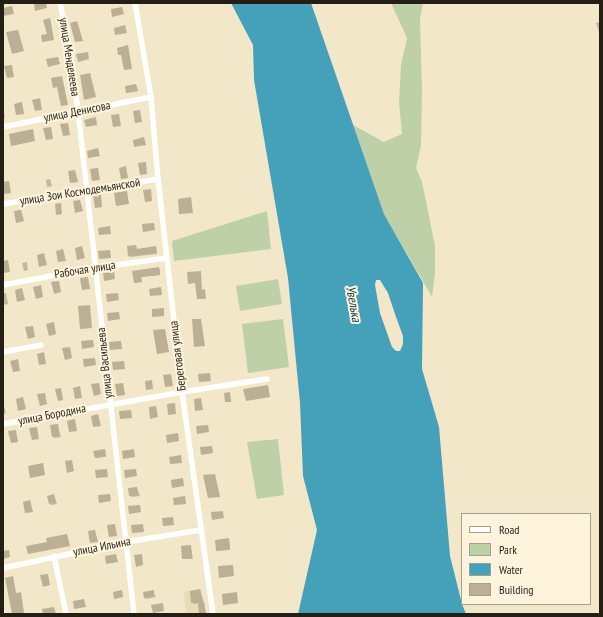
<!DOCTYPE html>
<meta charset="utf-8">
<style>
body{margin:0}
#map{position:relative;width:603px;height:617px;overflow:hidden;background:#f3e7ca;font-family:"PT Sans Narrow",sans-serif}
canvas{display:block}
.frame{position:absolute;inset:0;border:4px solid #241f15;pointer-events:none}
.legend{position:absolute;left:461px;top:513px;width:130px;height:92px;box-sizing:border-box;background:#fef4dd;border:1px solid #a79f8d;margin:0;padding:5px 7px;list-style:none;font-size:12px;color:#241f15}
.legend li{display:flex;align-items:center;gap:8px;height:20px}
.legend b{width:20px;border:1px solid #a79f8d}
</style>
<div id="map">
<canvas width="603" height="617"></canvas>
<div class="frame"></div>
<ul class="legend">
<li><b style="height:5px;background:#fff"></b>Road</li>
<li><b style="height:11px;background:#bdd0a7"></b>Park</li>
<li><b style="height:11px;background:#45a0ba"></b>Water</li>
<li><b style="height:11px;background:#bbaf94"></b>Building</li>
</ul>
</div>
<script>
const ctx = document.querySelector('canvas').getContext('2d');
ctx.lineJoin = 'round';
function fillPath(path, color) { ctx.fillStyle = color; ctx.fill(path, 'evenodd'); }
const poly = rows => new Path2D(rows.map(r => 'M' + r).join(''));
function trace(path, color, width, dash) { ctx.strokeStyle = color; ctx.lineWidth = width; ctx.lineCap = dash ? 'butt' : 'round'; ctx.setLineDash(dash || []); ctx.stroke(path); }
function write(font, color, halo, rows, align = 'center') {
  ctx.font = font + ' "PT Sans Narrow",sans-serif'; ctx.lineWidth = 4; ctx.setLineDash([]); ctx.textBaseline = 'middle'; ctx.strokeStyle = halo; ctx.fillStyle = color; for (const [text, x, y, turn = 0] of rows) {
    ctx.save(); ctx.translate(x, y); ctx.rotate((+turn || 0) * Math.PI / 180); ctx.textAlign = isNaN(turn) ? turn : align; if (halo) ctx.strokeText(text, 0, 0); ctx.fillText(text, 0, 0); ctx.restore();
  }
}
fillPath(poly([
 [201,589,205,614,186,614,184,592]
]), '#eadbb8');
fillPath(poly([
 [391,3,409,3,411,5,411,3,423,3,420,19,422,89,421,145,416,168,422,182,435,246,435,273,432,297,384,214,353,125,384,142,402,134,399,101,401,65,407,38],
 [267,211,271,249,174,261,172,241],
 [278,279,282,304,240,311,236,286],
 [283,319,289,367,248,373,242,324],
 [278,439,284,495,257,499,247,442]
]), '#bdd0a7');
fillPath(poly([
 [231,3,311,3,384,214,423,283,422,369,439,427,450,556,462,604,466,614,298,614,317,530,303,476,300,403,288,278,254,80,253,45],
 [376,280,380,280,388,293,396,317,403,336,403,344,400,351,396,351,392,347,380,313,375,285]
]), '#45a0ba');
fillPath(poly([
 [600,22,600,35,596,23],
 [136,85,138,91,127,93,126,87],
 [3,107,5,118,3,118],
 [50,179,52,186,47,187,46,180],
 [136,246,137,250,155,247,157,254,130,257,129,256],
 [27,262,28,270,24,271,22,263],
 [160,269,160,275,141,277,142,282,135,283,133,272],
 [3,293,6,293,8,304,3,305],
 [3,402,6,413,3,414],
 [57,425,61,437,55,438,53,437],
 [105,450,106,457,96,458,94,452],
 [137,488,140,496,132,497,130,495],
 [54,495,57,504,51,505,50,504],
 [229,539,230,550,217,551],
 [182,547,191,547,193,559,183,559],
 [200,590,204,603,206,614,200,614,199,603,194,604,192,602],
 [153,591,156,597,146,599,144,597]
]), '#0003');
fillPath(poly([
 [34,3,46,3,47,8,35,11],
 [12,6,14,14,3,16,3,8],
 [122,7,124,14,112,17,111,9],
 [50,18,54,40,42,42,41,35,47,34,43,20],
 [77,21,83,41,75,42,70,23],
 [125,25,127,33,115,35,114,28],
 [18,30,24,51,12,54,6,32],
 [128,45,132,69,124,70,121,55,118,55,117,48],
 [88,52,89,59,78,62,76,54],
 [58,57,60,64,48,67,46,59],
 [12,65,14,77,7,78,4,66],
 [90,73,96,97,84,100,80,75],
 [62,76,68,105,61,106,57,87,53,88,51,78],
 [136,84,138,91,126,93,125,86],
 [40,98,42,110,35,111,32,100],
 [22,102,24,114,16,115,14,104],
 [140,110,142,122,135,123,133,111],
 [119,114,121,126,113,127,111,115],
 [96,117,97,125,86,127,84,120],
 [68,123,70,135,63,136,60,124],
 [51,127,53,139,46,140,43,128],
 [33,129,35,141,11,146,9,134],
 [144,137,146,145,134,147,133,140],
 [98,148,100,156,88,158,87,151],
 [146,162,147,174,140,175,138,163],
 [126,166,128,178,121,179,119,168],
 [98,168,100,180,92,181,90,169],
 [75,170,78,182,70,183,68,171],
 [9,181,11,193,4,194,3,182],
 [151,189,152,201,145,202,143,190],
 [127,191,129,204,116,206,114,193],
 [101,195,102,207,95,208,93,196],
 [191,197,193,213,179,214,178,199],
 [80,200,83,211,75,213,73,201],
 [61,203,62,214,56,215,55,204],
 [21,210,24,221,16,223,14,211],
 [154,223,155,230,143,232,142,224],
 [110,226,111,234,99,235,98,228],
 [136,245,137,249,156,246,157,253,128,256,127,246],
 [82,246,85,258,77,260,75,248],
 [63,249,66,261,58,262,56,251],
 [110,250,111,258,99,259,98,251],
 [44,253,47,265,39,267,37,255],
 [8,260,10,272,3,273,3,261],
 [159,267,160,275,141,277,142,282,134,283,132,271],
 [201,271,202,290,205,289,206,299,197,299,195,283,188,284,187,272],
 [114,272,115,279,104,281,103,273],
 [88,277,90,289,82,290,80,278],
 [59,281,61,292,54,294,51,282],
 [41,285,43,297,36,299,33,287],
 [161,287,162,295,150,296,149,289],
 [22,288,25,300,17,302,15,290],
 [118,293,119,300,107,302,106,294],
 [90,305,92,328,80,329,78,306],
 [164,308,164,316,152,317,152,309],
 [119,312,120,319,108,321,107,313],
 [192,319,201,319,205,346,194,347],
 [54,322,56,334,49,336,46,324],
 [33,326,35,337,28,339,25,327],
 [165,329,169,352,157,354,153,330],
 [93,340,94,347,82,349,81,341],
 [121,341,122,349,110,350,109,342],
 [70,347,72,358,65,360,62,348],
 [44,352,46,364,39,365,37,354],
 [95,358,96,365,84,367,83,359],
 [18,359,20,371,13,372,10,361],
 [124,361,125,369,113,370,112,362],
 [210,373,211,381,199,382,198,374],
 [171,374,173,386,165,387,163,375],
 [152,380,153,389,146,390,145,381],
 [99,383,101,394,94,396,91,384],
 [123,383,125,395,117,396,115,384],
 [268,385,270,397,246,401,243,389],
 [80,386,82,398,75,399,73,388],
 [61,388,63,400,58,401,55,389],
 [230,392,231,402,225,402,224,393],
 [45,393,47,404,40,406,37,394],
 [23,397,26,409,18,411,16,399],
 [201,398,203,410,195,411,194,399],
 [175,403,176,414,168,415,167,404],
 [156,406,158,417,150,419,149,407],
 [131,410,132,418,120,419,119,411],
 [98,414,101,426,93,427,91,416],
 [75,419,77,431,69,432,67,421],
 [58,424,60,436,52,437,50,425],
 [208,425,209,432,197,434,196,426],
 [37,427,39,439,32,440,29,428],
 [16,430,18,442,11,443,8,431],
 [178,433,179,441,167,443,166,435],
 [212,446,213,453,201,455,200,447],
 [105,449,106,456,95,458,93,451],
 [134,449,135,457,123,459,122,451],
 [181,455,182,463,170,464,169,457],
 [72,460,74,471,67,473,65,461],
 [43,463,45,475,30,478,28,466],
 [107,469,108,477,96,478,95,470],
 [136,469,137,476,125,478,124,470],
 [215,474,220,497,208,498,203,475],
 [183,478,184,486,172,488,171,480],
 [137,487,138,495,129,496,128,488],
 [54,494,56,502,49,504,47,496],
 [110,494,111,501,99,503,98,495],
 [185,496,186,504,174,505,173,498],
 [30,500,33,512,25,513,23,502],
 [140,505,141,512,129,514,128,506],
 [223,511,224,518,212,520,211,512],
 [173,517,174,525,163,526,162,518],
 [115,524,117,536,109,537,107,525],
 [143,524,144,532,132,533,131,525],
 [95,530,98,542,90,543,88,531],
 [67,534,70,546,28,554,26,546,47,542,46,538],
 [229,538,230,549,216,551,215,540],
 [191,545,192,558,182,559,181,546],
 [9,550,10,557,3,559,3,551],
 [116,554,118,562,106,564,105,556],
 [142,554,143,565,136,567,134,555],
 [233,565,234,576,219,578,218,566],
 [48,574,50,585,43,587,40,575],
 [13,576,16,593,21,592,24,613,12,614,5,578],
 [200,589,202,601,191,603,190,591],
 [122,590,123,597,114,599,113,592],
 [154,590,154,596,144,598,143,592],
 [237,592,238,603,223,605,222,594],
 [84,599,86,607,74,609,73,601],
 [204,602,206,614,199,614,198,603],
 [163,603,164,611,153,613,151,605],
 [54,607,56,614,43,614,42,609]
]), '#bbaf94');
trace(poly([
 [60,3,70,50,78,111,134,614],
 [135,3,151,97,158,179,182,392,213,614],
 [3,127,151,97],
 [3,204,158,179],
 [3,285,94,268,167,258],
 [3,352,41,345],
 [3,424,182,392,267,379],
 [54,556,66,614],
 [3,568,126,542,201,530],
 [3,613,3,614]
]), '#fff', 5.5);
write('12px', '#241f15', '#fef4dd', [
 ["улица Менделеева",69,57,81],
 ["улица Денисова",77,112,-11],
 ["улица Зои Космодемьянской",80,192,-9],
 ["Рабочая улица",85,270,-9],
 ["Береговая улица",178,356,-97],
 ["улица Васильева",105,363,-96],
 ["улица Бородина",52,415,-11],
 ["улица Ильина",102,547,-11]
]);
write('italic 13px', '#103a46', '#fef4dd', [
 ["Увелька",353,304,80]
]);
</script>
